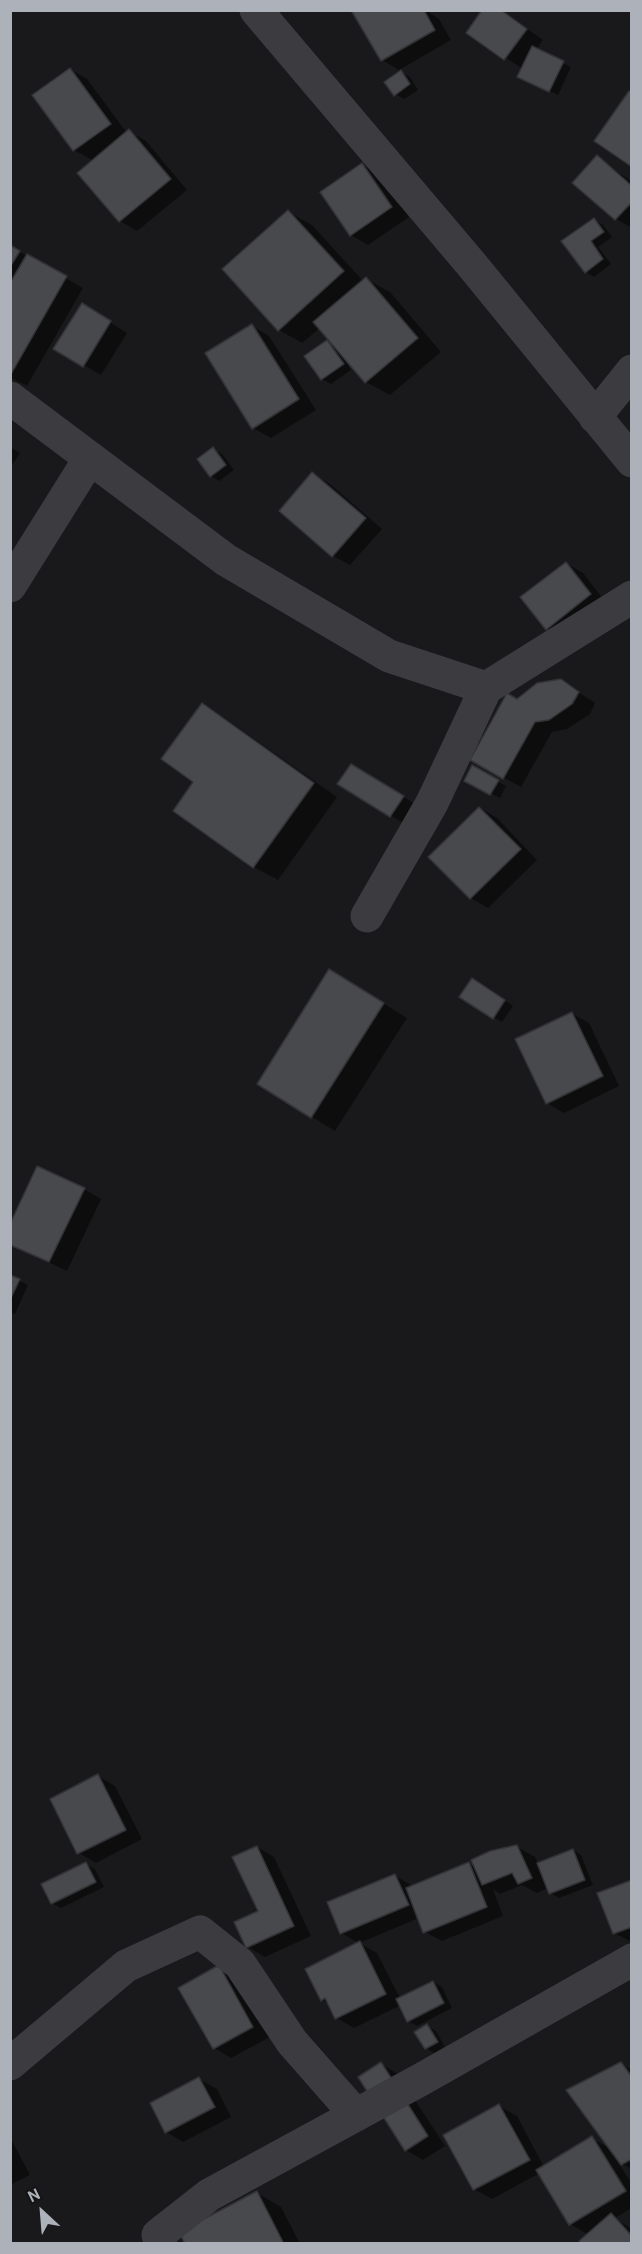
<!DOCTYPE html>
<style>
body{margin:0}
#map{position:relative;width:642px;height:2254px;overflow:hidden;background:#19191b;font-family:Cabin,sans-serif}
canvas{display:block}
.frame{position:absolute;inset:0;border:12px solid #adb1b9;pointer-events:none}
.north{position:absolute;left:12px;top:2182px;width:60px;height:60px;-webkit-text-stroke:4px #141416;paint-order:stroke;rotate:334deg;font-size:16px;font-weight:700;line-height:24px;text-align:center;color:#adb1b9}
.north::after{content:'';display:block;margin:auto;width:21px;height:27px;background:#adb1b9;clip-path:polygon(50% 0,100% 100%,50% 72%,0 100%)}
</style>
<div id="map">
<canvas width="642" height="2254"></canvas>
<div class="frame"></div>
<div class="north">N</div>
</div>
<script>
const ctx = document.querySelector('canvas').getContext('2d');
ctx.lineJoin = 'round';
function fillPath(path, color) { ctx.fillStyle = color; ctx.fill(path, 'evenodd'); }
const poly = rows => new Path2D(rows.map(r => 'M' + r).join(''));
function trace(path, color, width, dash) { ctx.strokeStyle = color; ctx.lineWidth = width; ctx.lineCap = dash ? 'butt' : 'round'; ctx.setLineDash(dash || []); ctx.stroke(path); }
fillPath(poly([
 [353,10,425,10,439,19,451,40,399,70,382,60],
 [501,10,543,40,536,50,571,67,558,95,528,81,523,69,468,33],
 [70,69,87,79,127,133,129,131,146,141,187,190,137,231,120,221,79,173,94,161,74,150],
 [401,72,410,77,418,90,404,99,395,94],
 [597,157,632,182,632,228,616,219,574,182],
 [362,165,379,174,409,217,368,245,351,235],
 [288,212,312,225,363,281,366,279,390,292,441,352,390,395,366,382,348,360,346,361,351,370,331,384,322,379,306,357,327,342,336,347,320,328,302,343,279,330],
 [594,220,603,225,612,237,598,247,611,264,594,277,586,272],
 [10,246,83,288,27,386,10,377],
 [99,315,127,333,101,375,55,348],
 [252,326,269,336,316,410,271,438,253,428],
 [10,447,20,453,10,468],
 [213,449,222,454,234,470,219,481,211,476],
 [312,474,330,484,382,529,350,565,333,556],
 [566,563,583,573,607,604,565,638,547,628],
 [561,681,595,703,590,714,567,729,552,732,521,787,472,760,517,700],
 [202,705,226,719,337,797,278,880,254,867,195,782],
 [473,767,506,786,500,798,466,780],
 [368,775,420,807,408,826,339,784],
 [480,808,497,818,537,860,488,908,471,898,430,857],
 [354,985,407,1018,335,1131,312,1117],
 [481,985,513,1006,502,1022,493,1017],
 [571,1013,589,1023,619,1086,564,1113,547,1103],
 [84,1189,101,1199,67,1271,10,1244],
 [10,1276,28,1285,15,1314,10,1312],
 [98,1776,115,1786,142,1839,96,1863,79,1853],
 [257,1847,274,1857,311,1936,265,1957,248,1947,260,1911],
 [517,1847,535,1857,538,1864,573,1850,581,1855,593,1885,559,1898,550,1893,548,1888,537,1893,522,1885,500,1894,493,1889,503,1916,442,1941,425,1932,419,1918,359,1943,377,1953,400,1998,433,1982,442,1987,452,2008,417,2026,408,2021,401,2005,354,2028,337,2018,330,2004,322,2000,359,1943,341,1933,395,1876,413,1886,469,1864,476,1868],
 [86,1864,95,1869,104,1887,61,1908,52,1903],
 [632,1881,632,1942,614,1933],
 [219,1967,236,1977,270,2037,231,2058,214,2048],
 [427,2026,436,2031,445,2047,434,2053,426,2048],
 [381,2064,398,2074,445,2146,423,2160,406,2150],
 [621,2064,632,2070,632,2169,617,2161,632,2184,632,2208,615,2218,632,2229,632,2244,589,2235,570,2224,540,2173,492,2199,474,2189,445,2136,499,2106,517,2116,544,2167,592,2138,611,2149],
 [199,2079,217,2089,231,2117,183,2142,166,2132],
 [10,2137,30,2175,10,2185],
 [257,2193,281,2207,300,2244,187,2244]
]), '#0007');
const building = poly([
 [351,10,424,10,435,30,381,61,351,10],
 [482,10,501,10,527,29,504,60,466,33,482,10],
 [532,46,564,61,549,92,517,77,532,46],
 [70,68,111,124,73,151,32,95,70,68],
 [401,70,410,84,394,96,384,82,401,70],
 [629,91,632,92,632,167,594,141,629,91],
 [129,129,171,179,119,222,77,173,129,129],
 [597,155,632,186,632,202,615,220,572,183,597,155],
 [362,163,392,207,350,236,320,192,362,163],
 [288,210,344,271,278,331,222,269,288,210],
 [594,218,604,232,591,241,603,259,585,273,561,241,594,218],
 [10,245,20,251,10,267,10,245],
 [27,254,67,276,10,376,10,283,27,254],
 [366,277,418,338,365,383,313,322,366,277],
 [82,303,111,321,83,367,53,349,82,303],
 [252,324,299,399,252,429,205,353,252,324],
 [327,340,344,364,321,380,304,356,327,340],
 [213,447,226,465,210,477,197,459,213,447],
 [312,472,366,518,332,557,279,511,312,472],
 [566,562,591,594,546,630,520,597,566,562],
 [561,679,579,692,572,704,549,720,535,722,503,779,470,760,507,693,517,699,537,683,561,679],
 [202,703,314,783,253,868,173,811,193,782,161,759,202,703],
 [351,764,404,796,390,817,337,784,351,764],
 [472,765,499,780,490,795,464,781,472,765],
 [479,807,521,849,470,899,428,857,479,807],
 [329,969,384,1003,311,1118,257,1084,329,969],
 [472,978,505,1000,493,1019,459,997,472,978],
 [572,1012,603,1076,546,1104,515,1039,572,1012],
 [37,1166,85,1188,49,1262,10,1245,10,1224,37,1166],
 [10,1275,20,1279,10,1300,10,1275],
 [98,1774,126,1830,77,1854,50,1799,98,1774],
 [517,1845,532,1878,518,1884,512,1873,482,1885,471,1860,490,1851,517,1845],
 [257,1846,294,1926,246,1948,234,1922,258,1911,232,1857,257,1846],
 [573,1849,585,1880,549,1894,537,1863,573,1849],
 [86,1862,96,1882,51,1904,41,1884,86,1862],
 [469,1862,487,1907,423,1933,406,1888,469,1862],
 [395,1874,409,1905,340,1934,327,1902,395,1874],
 [632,1880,632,1927,613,1934,597,1893,632,1880],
 [360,1941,386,1994,335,2019,325,1998,321,2001,305,1969,360,1941],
 [219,1965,253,2027,213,2049,178,1988,219,1965],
 [433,1981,444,2003,407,2022,396,1999,433,1981],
 [427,2024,438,2042,425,2049,414,2032,427,2024],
 [381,2062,428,2136,405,2151,358,2077,381,2062],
 [621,2062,632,2077,632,2159,621,2165,566,2090,621,2062],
 [199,2077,215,2107,165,2133,150,2103,199,2077],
 [499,2104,530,2160,473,2190,443,2135,499,2104],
 [592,2136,626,2191,569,2225,536,2170,592,2136],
 [257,2191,284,2244,185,2244,179,2232,257,2191],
 [611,2213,632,2236,632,2244,581,2244,579,2241,611,2213]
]);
fillPath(building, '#48494d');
trace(building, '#343337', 1.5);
trace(poly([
 [256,10,472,265,632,461],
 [10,398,226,560,389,656,486,688],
 [595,417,632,371],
 [10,586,90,458],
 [367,916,432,803,486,688,632,597],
 [10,2064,126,1966,200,1932,240,1964,292,2042,356,2115],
 [161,2244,158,2235,209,2195,422,2079,632,1960]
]), '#3b3b40', 33);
</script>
